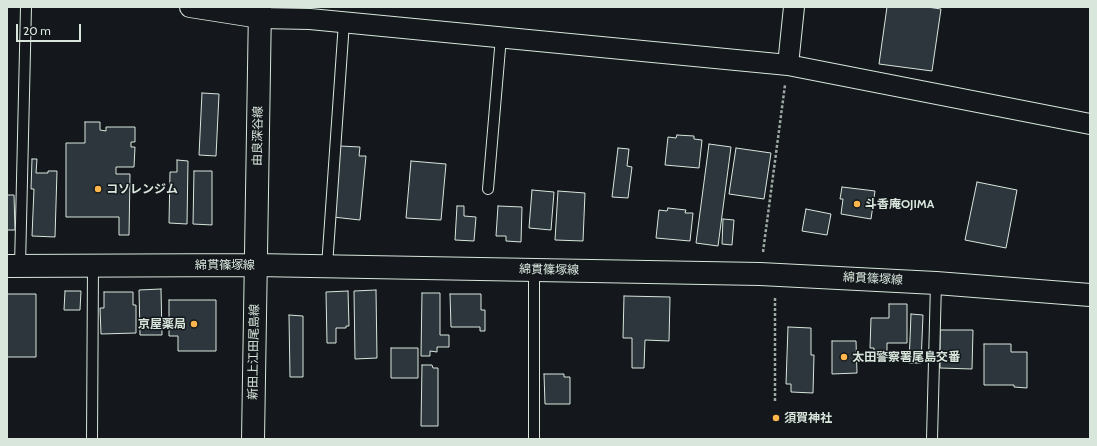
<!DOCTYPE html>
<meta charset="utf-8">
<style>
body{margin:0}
#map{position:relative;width:1097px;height:446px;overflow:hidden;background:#14181c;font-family:Cabin,sans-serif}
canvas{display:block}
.frame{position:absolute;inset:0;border:8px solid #d8e6dc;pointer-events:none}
.scale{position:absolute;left:16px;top:24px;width:65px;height:18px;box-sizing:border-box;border:2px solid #d8e6dc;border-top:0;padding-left:5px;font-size:12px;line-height:14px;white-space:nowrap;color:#d8e6dc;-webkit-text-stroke:3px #14181c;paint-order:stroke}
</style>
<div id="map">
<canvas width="1097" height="446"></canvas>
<div class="frame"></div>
<div class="scale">20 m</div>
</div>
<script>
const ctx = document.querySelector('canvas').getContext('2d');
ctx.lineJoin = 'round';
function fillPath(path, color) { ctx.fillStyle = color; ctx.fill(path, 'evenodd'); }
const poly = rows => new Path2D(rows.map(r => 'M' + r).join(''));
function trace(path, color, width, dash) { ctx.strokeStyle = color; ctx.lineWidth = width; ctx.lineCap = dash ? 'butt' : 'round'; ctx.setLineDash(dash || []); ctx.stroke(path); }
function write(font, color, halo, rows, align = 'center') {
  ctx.font = font + ' Cabin,"Noto Sans JP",sans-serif'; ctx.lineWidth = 3; ctx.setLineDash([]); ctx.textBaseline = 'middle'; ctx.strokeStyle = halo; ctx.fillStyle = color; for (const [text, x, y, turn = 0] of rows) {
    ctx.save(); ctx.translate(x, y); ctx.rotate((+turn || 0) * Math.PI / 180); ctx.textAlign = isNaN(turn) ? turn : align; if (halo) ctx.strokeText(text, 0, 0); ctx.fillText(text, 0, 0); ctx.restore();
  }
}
const building = poly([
 [887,7,927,7,941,9,932,71,879,64,887,7],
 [202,93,219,94,216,156,199,155,202,93],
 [85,122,100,122,100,130,106,131,106,127,135,127,135,142,131,142,131,147,135,147,134,167,116,167,116,174,130,174,129,235,119,235,119,217,66,217,66,143,85,143,85,122],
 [677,135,694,136,694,139,702,140,699,168,665,165,668,137,676,138,677,135],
 [709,144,731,147,718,246,696,243,709,144],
 [340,146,360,147,359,156,366,156,360,220,333,217,340,146],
 [618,148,629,149,627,166,632,167,628,198,612,197,618,148],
 [736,148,771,153,764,199,729,194,736,148],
 [32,159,37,159,36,173,48,173,48,171,57,171,55,237,32,236,34,189,31,189,32,159],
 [177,160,188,161,187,224,169,223,170,172,177,172,177,160],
 [411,161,446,164,441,220,406,218,411,161],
 [194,171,212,171,212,225,193,224,194,171],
 [977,182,1017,190,1006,248,965,240,977,182],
 [842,187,875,191,871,219,841,214,843,199,840,199,842,187],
 [532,190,554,192,551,230,529,228,532,190],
 [558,191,585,193,583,241,555,240,558,191],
 [7,195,14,195,15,230,7,230,7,195],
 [457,206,464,206,464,216,476,217,474,241,455,240,457,206],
 [498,206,522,207,521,242,506,241,506,236,496,236,498,206],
 [668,208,686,210,685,213,693,213,690,241,656,238,659,210,667,211,668,208],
 [806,209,831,214,827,235,802,231,806,209],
 [723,219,734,220,732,245,722,244,723,219],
 [161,289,162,335,140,335,139,290,161,289],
 [376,290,377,358,355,359,354,291,376,290],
 [65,291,81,291,80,310,64,310,65,291],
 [348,291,349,326,346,326,346,328,336,328,336,343,327,343,326,292,348,291],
 [104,292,133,292,133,305,136,305,136,333,101,334,100,308,104,308,104,292],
 [422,293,440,293,440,335,449,335,449,347,437,347,437,352,430,351,430,356,421,356,422,293],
 [7,294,36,294,36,357,7,357,7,294],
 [450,294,481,294,481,310,485,310,485,331,480,331,480,327,451,327,450,294],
 [624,296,670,297,669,341,645,340,644,368,632,368,632,338,623,338,624,296],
 [169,300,216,300,216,351,178,351,178,336,169,336,169,300],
 [889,304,907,304,907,343,887,343,887,354,874,354,874,348,870,348,871,318,889,318,889,304],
 [911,314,923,315,921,363,909,363,911,314],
 [289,315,303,316,303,377,290,377,289,315],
 [788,327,811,328,811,355,814,355,813,393,791,392,791,384,786,384,788,327],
 [940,330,973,330,972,369,940,368,940,330],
 [832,341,856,341,857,373,832,374,832,341],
 [984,344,1011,344,1011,352,1027,352,1027,388,1014,387,1014,385,984,385,984,344],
 [391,348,418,348,418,378,391,378,391,348],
 [422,365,432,365,433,368,438,368,438,426,421,426,422,365],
 [544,374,564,374,564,377,570,377,570,404,545,404,544,374]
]);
fillPath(building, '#2c363c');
trace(building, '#d8e6dc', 1);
const lane = poly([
 [488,189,501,37],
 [20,266,26,7],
 [327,266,344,22],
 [534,270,534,439],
 [92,439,93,266],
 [932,439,936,283]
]);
const street = poly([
 [190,7,260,18,310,19,788,65,1090,124],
 [788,65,794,7]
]);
const secondary = poly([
 [7,266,255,265,760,274,936,283,1090,295],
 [253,439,260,7]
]);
trace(lane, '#d8e6dc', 12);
trace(street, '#d8e6dc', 22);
trace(secondary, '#d8e6dc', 24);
trace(poly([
 [763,252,785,85],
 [775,401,775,297]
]), '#9da8a2', 2.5, [3, 2]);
trace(lane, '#14181c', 10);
trace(street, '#14181c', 20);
trace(secondary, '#14181c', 22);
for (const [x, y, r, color] of [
 [98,189,4,"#ffb74d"],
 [857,204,4,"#ffb74d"],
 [194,324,4,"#ffb74d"],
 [844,357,4,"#ffb74d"],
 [776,418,4,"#ffb74d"]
]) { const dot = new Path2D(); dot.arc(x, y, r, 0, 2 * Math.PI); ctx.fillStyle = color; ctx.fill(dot); trace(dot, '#14181c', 1.5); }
write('12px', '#d8e6dc', '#14181c', [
 ["由良深谷線",258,136,-89],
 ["綿貫篠塚線",225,265],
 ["綿貫篠塚線",549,270,1],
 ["綿貫篠塚線",873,279,3],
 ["新田上江田尾島線",254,352,-89]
]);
write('bold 12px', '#d8e6dc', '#14181c', [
 ["コソレンジム",106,189],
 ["斗香庵OJIMA",865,204],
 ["京屋薬局",186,324,"right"],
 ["太田警察署尾島交番",852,357],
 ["須賀神社",784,418]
], 'left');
</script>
